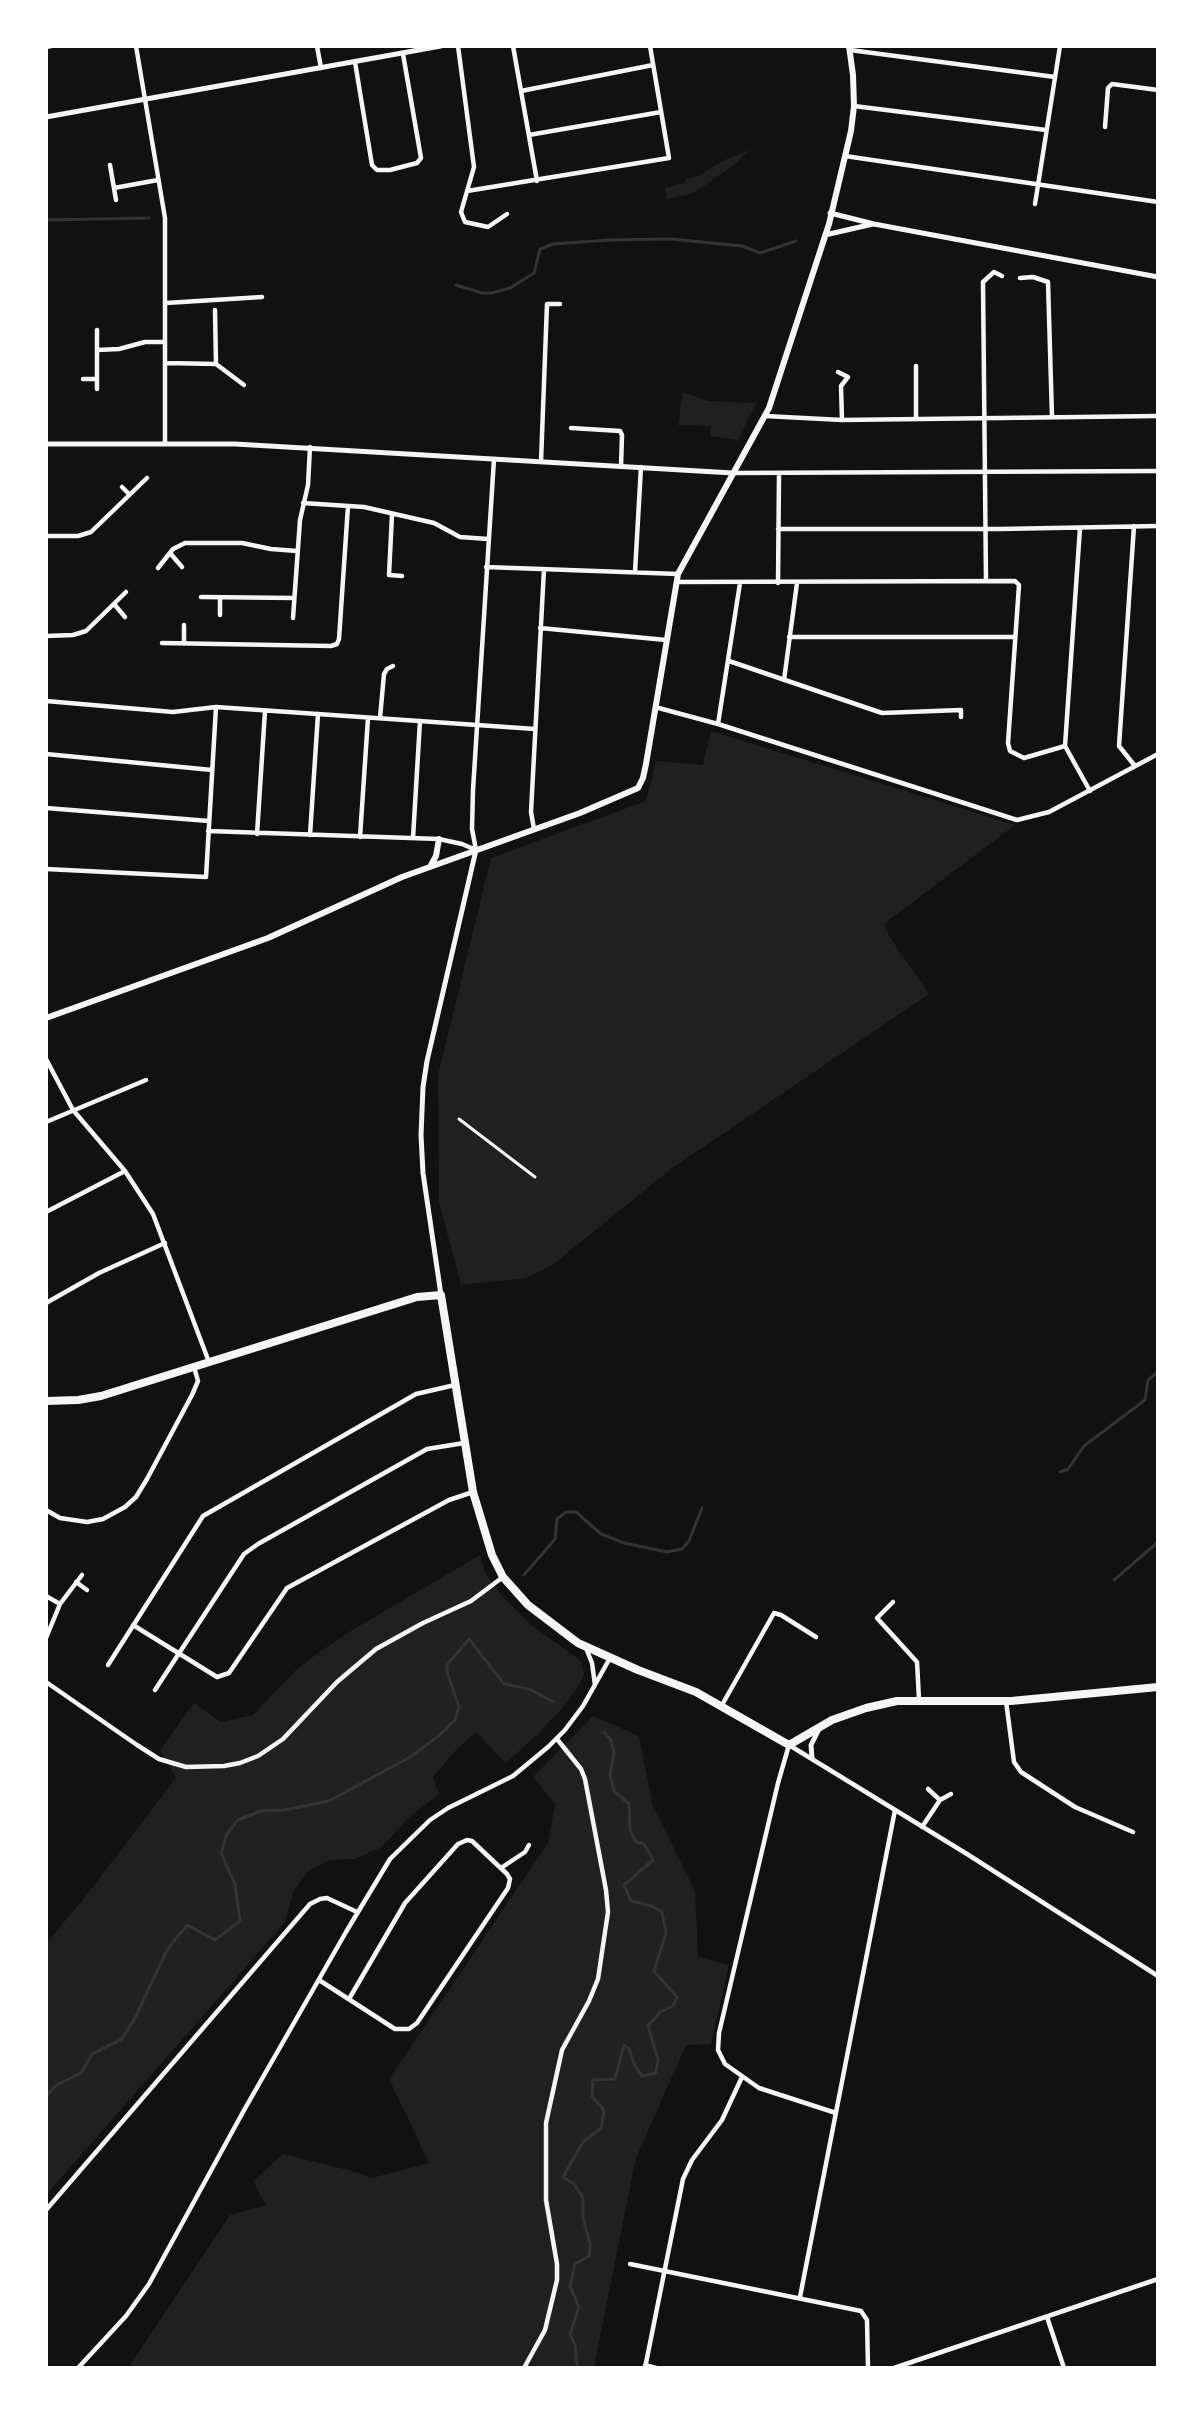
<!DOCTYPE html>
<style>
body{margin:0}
#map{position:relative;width:1204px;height:2414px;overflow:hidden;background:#111;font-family:"Nunito Sans",sans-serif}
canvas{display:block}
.frame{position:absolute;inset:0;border:48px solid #fff;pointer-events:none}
</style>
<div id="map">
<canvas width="1204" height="2414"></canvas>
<div class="frame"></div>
</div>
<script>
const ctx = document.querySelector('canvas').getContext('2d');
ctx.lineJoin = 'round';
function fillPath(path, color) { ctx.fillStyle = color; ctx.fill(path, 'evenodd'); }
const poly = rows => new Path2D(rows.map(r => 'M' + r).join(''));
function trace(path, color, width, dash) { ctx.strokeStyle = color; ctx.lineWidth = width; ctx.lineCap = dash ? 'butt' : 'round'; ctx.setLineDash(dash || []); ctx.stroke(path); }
fillPath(poly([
 [751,150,732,166,694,193,667,199,665,188,685,183,685,179,698,176,722,161],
 [683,392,708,401,756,403,738,440,710,436,711,426,678,425],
 [711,731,1015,825,885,923,889,936,929,994,671,1169,551,1266,526,1278,461,1285,439,1202,438,1075,491,858,646,801,656,761,703,765],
 [480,1555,486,1575,505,1599,530,1624,581,1661,584,1674,576,1690,565,1705,539,1733,506,1763,476,1732,453,1753,433,1777,439,1794,408,1818,382,1847,355,1859,329,1860,309,1871,294,1890,285,1922,47,2194,47,1942,82,1901,176,1778,160,1750,194,1703,220,1722,253,1715,296,1670,318,1653,354,1629],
 [593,1716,639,1736,653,1806,695,1891,698,1957,729,1965,711,2044,686,2045,636,2158,594,2367,128,2368,230,2215,266,2205,253,2181,283,2154,352,2171,372,2178,429,2163,389,2079,548,1843,555,1804,533,1777]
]), '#202020');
trace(poly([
 [46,220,149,218],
 [456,285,482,293,492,293,510,288,534,273,540,249,553,244,609,240,671,239,742,246,760,253,796,241],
 [1060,1472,1068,1469,1084,1446,1145,1400,1148,1380,1158,1372],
 [524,1575,555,1539,557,1519,566,1512,576,1512,601,1534,624,1543,667,1552,682,1549,689,1541,702,1508],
 [1114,1580,1158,1542],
 [46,2097,55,2086,81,2073,92,2054,122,2039,135,2018,167,1950,187,1925,215,1940,240,1921,235,1884,221,1853,227,1834,238,1820,261,1811,285,1810,329,1801,412,1756,442,1733,455,1720,459,1707,447,1672,447,1665,469,1639,504,1684,529,1689,554,1702],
 [46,2134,46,2142],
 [577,2368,575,2345,570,2334,579,2307,570,2286,575,2264,589,2256,590,2244,583,2218,583,2198,574,2184,563,2177,583,2142,601,2128,604,2110,592,2096,593,2080,615,2079,624,2045,629,2049,635,2066,642,2076,656,2073,658,2060,648,2026,660,2012,673,2006,677,1997,654,1971,666,1933,662,1912,652,1906,631,1901,624,1885,653,1860,644,1844,636,1842,630,1830,629,1804,614,1791,610,1775,614,1752,611,1740,604,1732]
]), '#333', 3);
trace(poly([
 [459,1119,535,1177]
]), '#f5f5f5', 3);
trace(poly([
 [136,46,165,218,165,444],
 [317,46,321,68],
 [458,46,474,167,461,212,465,222,488,227,507,214],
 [513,46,537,181],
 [46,47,51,46],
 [850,50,1055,77],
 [355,62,372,165,377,170,390,170,417,163,421,158,403,54],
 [521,91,653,65],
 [854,106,1046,130],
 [1105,127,1108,88,1112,84,1158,90],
 [529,135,661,112],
 [845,156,1158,202],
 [110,165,116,200],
 [114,188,158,180],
 [467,191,669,158,650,46],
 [1035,204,1060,46],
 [1020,278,1033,277,1048,282,1052,417],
 [166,303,262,297],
 [215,310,216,364],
 [97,350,119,349,145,342,165,342],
 [165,363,216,364,244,385],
 [916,366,916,419],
 [838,372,848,377,841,386,842,420],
 [83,379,97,379],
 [97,389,97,330],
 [765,416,842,420,1158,416],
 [571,428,620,431,622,435,621,467],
 [541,462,547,304,560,304],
 [733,473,1158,471],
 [122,487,129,494],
 [303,503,364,507,434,523,460,537,488,539],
 [392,515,389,575,402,576],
 [1134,526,1119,746,1135,766],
 [1080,528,1065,746,1090,791],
 [778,529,1000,529,1158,526],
 [46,536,78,536,91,532,147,478],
 [170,553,182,567],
 [486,567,678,574],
 [158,568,173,549,185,543,242,543,271,549,297,551],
 [635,572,641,467],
 [986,581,983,282,994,272,1002,276],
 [676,582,1015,581,1019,585,1008,743,1010,751,1024,758,1065,746],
 [778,583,779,474],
 [201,597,294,598],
 [114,604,125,617],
 [220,615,220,597],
 [293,618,300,520,308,485,310,447],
 [540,628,666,640],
 [46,636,73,635,86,631,126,592],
 [789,637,1015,637],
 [162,643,331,646,337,644,339,639,348,506],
 [184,643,184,625],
 [729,661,882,713,961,710,961,717],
 [784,680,797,583],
 [46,701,173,712,216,707,535,729],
 [655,707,718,724,1017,820,1049,812,1158,754],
 [380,718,384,674,387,669,393,666],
 [718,724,740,583],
 [46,754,212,770],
 [46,808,209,821],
 [534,829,531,812,544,569],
 [208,831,439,839,462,844,476,850],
 [257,834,265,711],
 [310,835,318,714],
 [360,837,368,718],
 [413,838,420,721],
 [476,850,472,829,473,790,494,459],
 [46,869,206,877,216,707],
 [46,1059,73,1110,125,1171,153,1214,209,1362],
 [46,1122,146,1080],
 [46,1212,125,1171],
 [46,1303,99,1273,165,1243],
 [46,1510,60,1518,87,1522,103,1519,125,1507,136,1497,147,1479,192,1395,198,1381,194,1367],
 [76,1582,87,1590],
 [46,1596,60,1604],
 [893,1602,877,1618,917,1662,919,1699],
 [133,1625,217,1677,229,1673,287,1588,449,1500,473,1492],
 [46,1638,60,1604,82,1575],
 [586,1648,592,1663,595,1685],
 [108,1665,203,1516,416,1394,455,1385],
 [46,1682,137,1745,159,1759,186,1767,224,1766,240,1763,258,1756,283,1739,337,1682,376,1649,423,1623,471,1601,503,1577],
 [155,1690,244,1554,258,1544,427,1449,464,1443],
 [1006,1701,1014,1762,1021,1772,1075,1807,1133,1832],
 [722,1705,774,1613,781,1615,816,1637],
 [928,1789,940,1800,951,1794],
 [922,1827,940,1800],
 [501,1868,525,1852,529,1845],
 [319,1980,395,2029,409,2029,417,2023,508,1888,510,1879,507,1874,472,1841,467,1840,458,1844,405,1903,349,1999],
 [836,2113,759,2088,725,2064,718,2050,719,2033,778,1783,789,1745,967,1854,1158,1976],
 [46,2210,310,1904,320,1899,327,1898,357,1912],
 [630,2264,861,2311,867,2320,868,2368],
 [800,2297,895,1810],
 [1047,2317,1064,2368],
 [645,2365,656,2368],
 [78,2368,126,2316,149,2284,243,2112,346,1932,390,1859,430,1820,448,1808,513,1776,548,1747,565,1730,583,1706,610,1658],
 [524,2368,545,2330,557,2280,557,2264,546,2200,546,2123,562,2050,589,2001,598,1979,608,1912,606,1890,585,1779,581,1769,557,1739],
 [645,2368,683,2179,692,2160,722,2120,742,2077],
 [894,2368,1158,2279]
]), '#f5f5f5', 4.5);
trace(poly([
 [46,117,441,46],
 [830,213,874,224,1158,277],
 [825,235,873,224],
 [46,444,235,444,733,473],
 [441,1295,423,1173,421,1135,423,1087,427,1061,476,850],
 [812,1758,811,1745,819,1729]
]), '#f5f5f5', 5);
trace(poly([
 [431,865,436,856,439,839],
 [46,1018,268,938,402,877,580,813,638,788,643,778,646,764,678,574,769,408,829,224,851,131,854,106,853,75,849,46]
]), '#f5f5f5', 6);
trace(poly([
 [46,1401,78,1400,101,1396,417,1297,441,1295,473,1492,492,1555,503,1577,528,1605,578,1643,638,1670,696,1692,789,1745,832,1720,866,1708,897,1701,1011,1701,1158,1687]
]), '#f5f5f5', 8);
</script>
